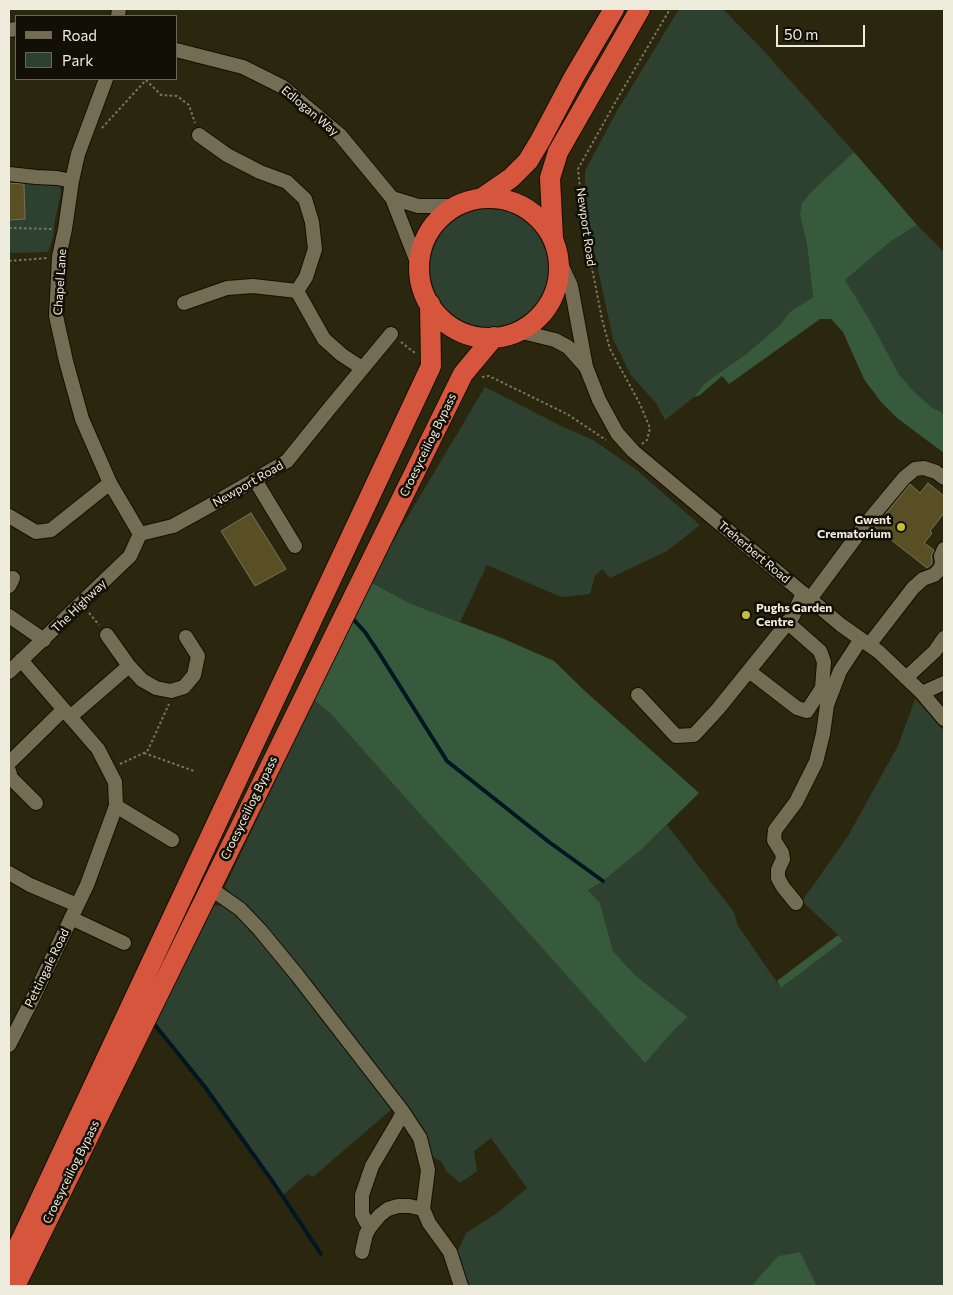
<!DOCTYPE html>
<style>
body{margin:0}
#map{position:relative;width:953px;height:1295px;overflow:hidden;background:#2b270f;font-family:Commissioner,sans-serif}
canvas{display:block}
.frame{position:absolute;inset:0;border:10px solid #eeecdd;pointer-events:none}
.legend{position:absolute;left:15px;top:15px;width:162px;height:65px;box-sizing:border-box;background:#120f06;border:1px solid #6a675c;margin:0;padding:6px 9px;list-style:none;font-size:15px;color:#eeecdd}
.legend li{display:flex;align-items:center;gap:10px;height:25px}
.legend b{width:25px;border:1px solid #6a675c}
.scale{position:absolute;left:776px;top:25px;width:89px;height:22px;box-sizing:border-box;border:2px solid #eeecdd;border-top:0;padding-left:6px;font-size:15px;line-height:18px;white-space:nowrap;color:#eeecdd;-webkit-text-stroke:4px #120f06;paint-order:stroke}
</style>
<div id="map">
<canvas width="953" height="1295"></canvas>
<div class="frame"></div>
<ul class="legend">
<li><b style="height:6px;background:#726d53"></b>Road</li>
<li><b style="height:14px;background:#2e4130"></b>Park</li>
</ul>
<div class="scale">50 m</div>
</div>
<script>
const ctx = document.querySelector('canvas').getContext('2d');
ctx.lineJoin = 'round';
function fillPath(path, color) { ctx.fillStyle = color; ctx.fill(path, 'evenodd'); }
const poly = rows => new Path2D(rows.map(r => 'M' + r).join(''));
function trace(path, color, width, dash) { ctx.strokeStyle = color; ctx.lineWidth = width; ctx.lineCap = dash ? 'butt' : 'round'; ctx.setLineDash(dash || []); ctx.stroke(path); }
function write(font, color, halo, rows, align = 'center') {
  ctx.font = font + ' Commissioner,sans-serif'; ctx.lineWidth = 5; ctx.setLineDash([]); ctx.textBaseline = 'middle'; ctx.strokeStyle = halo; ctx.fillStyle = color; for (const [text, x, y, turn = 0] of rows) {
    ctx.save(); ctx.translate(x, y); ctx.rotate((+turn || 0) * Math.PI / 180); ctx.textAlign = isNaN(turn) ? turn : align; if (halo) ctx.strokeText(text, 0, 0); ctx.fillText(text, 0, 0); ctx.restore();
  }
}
fillPath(poly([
 [679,9,723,9,761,48,854,152,816,187,800,215,807,245,813,297,790,312,779,326,745,355,716,375,703,385,694,397,665,420,656,403,631,375,613,339,592,241,585,197,585,171,617,111],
 [24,179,56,183,60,186,61,191,60,197,55,220,53,237,48,252,9,253,9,220,25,219],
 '430 268a59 59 0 1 1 118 0a59 59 0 1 1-118 0Z',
 [917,225,944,252,944,433,898,387,840,284,890,242],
 [485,387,561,426,593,440,634,468,700,525,667,551,610,578,602,569,595,576,590,594,561,597,487,565,460,622,409,603,372,583,391,545],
 [915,699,922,706,944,731,944,1286,817,1286,800,1252,778,1256,751,1286,464,1286,454,1259,466,1233,496,1214,527,1188,491,1138,474,1151,477,1171,460,1183,446,1171,442,1162,431,1156,315,991,225,887,314,700,331,714,419,813,501,902,645,1062,673,1030,688,1017,636,976,613,951,600,903,588,890,603,881,641,850,667,825,734,912,738,926,781,988,843,941,838,935,802,901,848,836,884,771,898,746],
 [227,905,261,936,393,1108,313,1177,307,1174,282,1196,205,1087,155,1025,214,906]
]), '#2e4130');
fillPath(poly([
 [854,152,917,225,890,242,845,280,870,321,899,375,914,392,931,407,944,414,944,453,897,418,881,402,864,379,843,332,831,319,820,319,729,384,722,376,700,395,694,397,703,385,716,375,745,355,779,326,790,312,813,297,807,245,800,215,802,203,816,187],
 [372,583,409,603,504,639,554,661,586,692,699,793,641,850,603,881,588,890,600,903,613,951,636,976,688,1017,673,1031,645,1063,501,902,419,813,331,714,314,700],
 [838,935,843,941,781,988,777,981],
 [800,1252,817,1286,751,1286,778,1256]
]), '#385a3c');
trace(poly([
 [353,619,365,632,379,653,447,761,549,842,603,881],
 [155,1025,205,1087,273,1182,321,1254]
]), '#001721', 4);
const building = poly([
 [9,183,24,184,25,219,9,220,9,183],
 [928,483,944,496,944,513,930,531,932,533,924,543,934,550,931,557,932,558,932,564,927,568,875,527,910,484,920,493,928,483],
 [251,513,286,569,255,586,221,531,251,513]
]);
fillPath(building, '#594f24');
trace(building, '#79735a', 1);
const minor = poly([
 [118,16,119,9],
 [9,30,16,29],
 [176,50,243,67,283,87,340,135,392,198,419,267],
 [106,79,78,154,72,181,65,229,59,257,56,316,66,361,82,419,110,483,140,534],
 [199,135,227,155,260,172,287,182,305,199,312,222,315,249,306,277,297,291,324,339,342,355,362,368],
 [9,174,36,177,57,178,72,181],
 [392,198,418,206,456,206],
 [559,260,571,286,586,367,599,400,617,433,633,451,841,625,879,652,922,693,944,719],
 [184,303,227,288,253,286,297,291],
 [518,331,555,340,568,347,586,367],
 [255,480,295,546],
 [9,516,36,532,51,530,110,483],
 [140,534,173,526,211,505,287,461,329,409,391,334],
 [9,586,13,578],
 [810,599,865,525,904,478,915,469,924,468,936,472,944,478],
 [9,616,44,640],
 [107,635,129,666,142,680,156,688,171,691,184,687,194,675,198,656,186,637],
 [869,645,913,588,923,579,934,575,940,569,942,563,941,556,944,549],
 [749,671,797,708,807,711,822,688,824,662,820,651,787,622],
 [9,672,130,556,140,534],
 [906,678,935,651,944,638],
 [922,693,944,683],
 [638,695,676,736,694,735,718,709,793,616,803,593],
 [70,717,129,666],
 [9,763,63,710],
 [9,771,11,778,36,803],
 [116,806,172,840],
 [9,873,30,885,77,905],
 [210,888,240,909,260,930,297,975,403,1112,420,1138,428,1170,423,1209,429,1223,450,1252,461,1286],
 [796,903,783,887,778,878,778,870,783,859,782,853,774,840,775,830,796,802,816,762,823,734,827,705,840,671,861,639],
 [71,918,124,943],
 [9,1045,33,998,87,885,116,806,115,782,98,749,21,660],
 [370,1227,366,1222,362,1214,362,1195,372,1166,399,1120,403,1112],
 [362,1252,366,1234,370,1227,380,1215,388,1209,398,1206,409,1206,423,1209]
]);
const highway = poly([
 [482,198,511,178,528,161,540,141,574,77,614,9],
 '419 268a70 70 0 1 1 140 0a70 70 0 1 1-140 0Z',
 [553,238,550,178,558,152,640,9],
 [9,1266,431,366,430,304],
 [15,1286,463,374,494,337]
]);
trace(minor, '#140f00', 16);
trace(highway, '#140f00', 22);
trace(poly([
 [102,128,146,80,161,95,177,96,189,105,195,123],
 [9,228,53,229],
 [9,261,47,258],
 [401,342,415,353],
 [482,377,489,376,567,414,606,440],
 [642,444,647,440,650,428,640,404,610,349,602,319,584,228,578,169,616,101,670,9],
 [89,613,99,625],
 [144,753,194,771],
 [120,764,144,753,148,750,169,704]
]), '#7a7662', 2, [2.5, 2.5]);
trace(minor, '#726d53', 14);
trace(highway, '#d5563d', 20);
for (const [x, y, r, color] of [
 [901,527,5,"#c4bd3e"],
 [746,615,5,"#c4bd3e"]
]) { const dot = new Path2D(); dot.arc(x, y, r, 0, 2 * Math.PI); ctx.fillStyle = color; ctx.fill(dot); trace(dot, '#120f06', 2); }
write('12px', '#eeecdd', '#120f06', [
 ["Edlogan Way",310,111,40],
 ["Newport Road",586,227,82],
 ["Chapel Lane",60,282,-86],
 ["Croesyceiliog Bypass",428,445,-64],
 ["Newport Road",248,484,-30],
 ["Treherbert Road",754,552,40],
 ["The Highway",79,606,-44],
 ["Croesyceiliog Bypass",249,808,-64],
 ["Pettingale Road",47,968,-64],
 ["Croesyceiliog Bypass",71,1172,-64]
]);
write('bold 12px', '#eeecdd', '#120f06', [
 ["Gwent",891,520],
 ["Crematorium",891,534],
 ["Pughs Garden",756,608,"left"],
 ["Centre",756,622,"left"]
], 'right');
</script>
